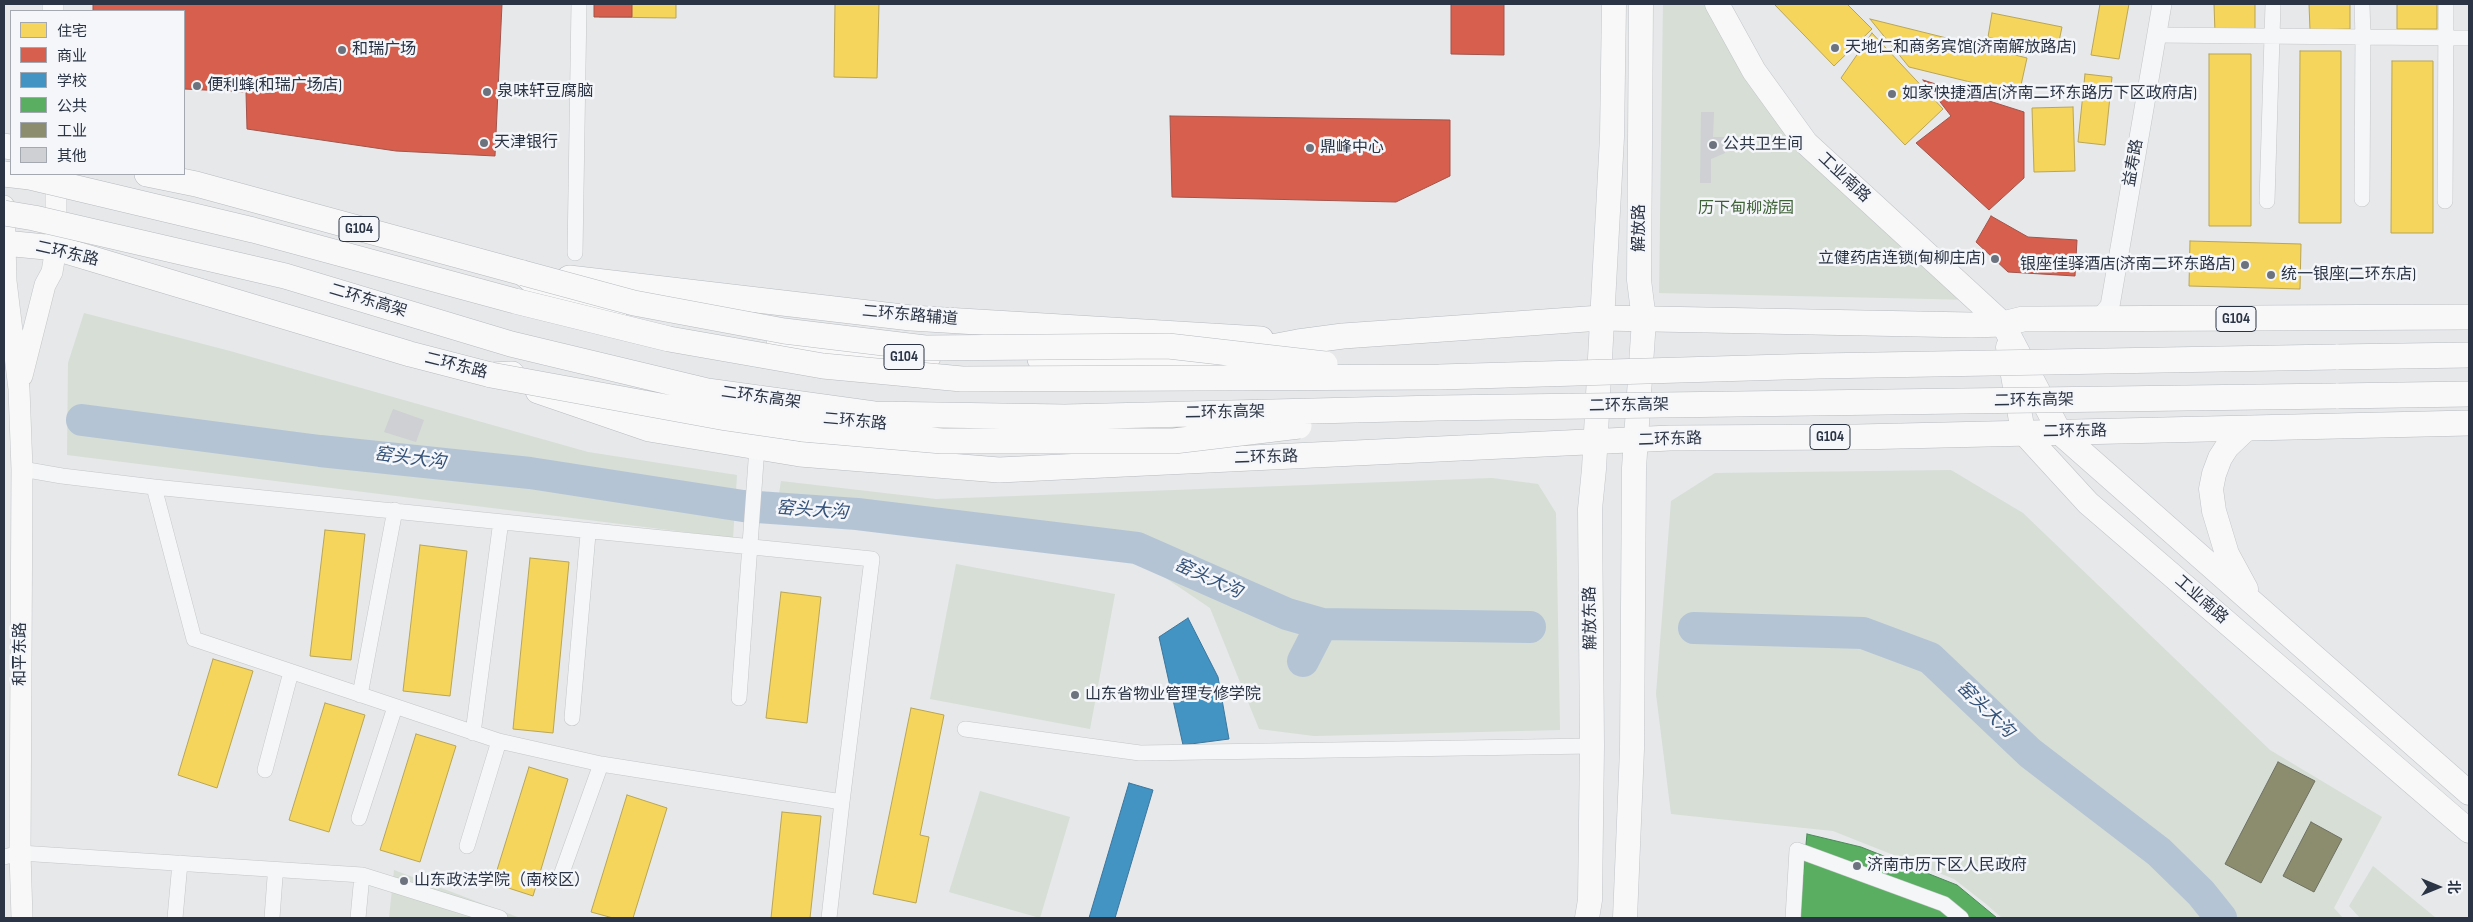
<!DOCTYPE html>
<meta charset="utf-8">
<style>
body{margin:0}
#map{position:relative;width:2473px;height:922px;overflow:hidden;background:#e6e8ea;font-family:"Sofia Sans Condensed","Noto Sans SC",sans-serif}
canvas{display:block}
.frame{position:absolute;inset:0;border:5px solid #2b3445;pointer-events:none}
.legend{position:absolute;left:10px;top:10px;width:175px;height:165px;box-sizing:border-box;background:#f4f6f9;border:1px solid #a4a8b1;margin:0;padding:6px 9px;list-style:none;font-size:15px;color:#2b3445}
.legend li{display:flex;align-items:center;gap:10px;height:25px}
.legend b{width:25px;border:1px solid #a4a8b1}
.north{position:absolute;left:2413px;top:862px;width:50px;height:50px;-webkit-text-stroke:4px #f4f6f9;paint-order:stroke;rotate:90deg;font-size:14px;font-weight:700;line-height:20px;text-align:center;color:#2b3445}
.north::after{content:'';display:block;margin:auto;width:18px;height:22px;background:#2b3445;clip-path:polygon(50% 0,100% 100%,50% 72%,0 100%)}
</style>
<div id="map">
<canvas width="2473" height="922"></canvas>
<div class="frame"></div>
<ul class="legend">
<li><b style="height:14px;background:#f6d55c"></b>住宅</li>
<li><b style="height:14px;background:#d6604d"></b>商业</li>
<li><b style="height:14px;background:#4393c3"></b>学校</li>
<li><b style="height:14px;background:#5aae61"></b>公共</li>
<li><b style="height:14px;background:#8c8c6e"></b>工业</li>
<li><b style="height:14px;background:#ced0d3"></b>其他</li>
</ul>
<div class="north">北</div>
</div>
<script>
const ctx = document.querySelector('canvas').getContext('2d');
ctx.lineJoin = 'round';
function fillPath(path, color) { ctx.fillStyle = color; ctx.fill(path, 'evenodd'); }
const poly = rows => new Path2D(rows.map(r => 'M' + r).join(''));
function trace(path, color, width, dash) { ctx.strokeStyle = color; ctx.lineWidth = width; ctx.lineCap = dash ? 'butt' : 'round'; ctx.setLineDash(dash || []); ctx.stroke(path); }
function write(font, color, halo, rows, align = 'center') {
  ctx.font = font + ' "Sofia Sans Condensed","Noto Sans SC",sans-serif'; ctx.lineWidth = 5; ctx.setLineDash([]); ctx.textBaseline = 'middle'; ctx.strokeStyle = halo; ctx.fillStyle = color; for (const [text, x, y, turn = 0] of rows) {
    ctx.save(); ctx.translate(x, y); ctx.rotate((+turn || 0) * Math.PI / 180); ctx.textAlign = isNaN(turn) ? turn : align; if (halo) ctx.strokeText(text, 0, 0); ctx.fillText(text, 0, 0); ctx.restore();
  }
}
fillPath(poly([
 [1663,4,1714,4,1751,73,1977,300,1659,293],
 [84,313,230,351,588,452,737,475,733,538,67,455,68,363],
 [1951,470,2023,513,2270,750,2382,817,2334,908,2343,918,2002,918,1986,904,1954,879,1833,831,1671,814,1656,694,1671,501,1715,473],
 [1492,478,1538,484,1556,513,1560,730,1314,736,1259,729,1210,608,1136,558,1138,539,775,518,781,481,936,499],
 [956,564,1115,594,1090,729,930,699],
 [980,791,1070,817,1040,918,949,892],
 [2373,866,2436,918,2360,918,2349,906],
 [394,870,520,918,389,918]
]), '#d6ded6');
const homes = poly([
 [599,4,676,4,676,18,599,17,599,4],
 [835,4,879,4,877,78,834,77,835,4],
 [1774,4,1847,4,1872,29,1834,66,1774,4],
 [2100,4,2129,4,2119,59,2091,55,2100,4],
 [2214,4,2255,4,2255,32,2215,33,2214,4],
 [2309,4,2350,4,2350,29,2310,30,2309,4],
 [2397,4,2437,4,2437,29,2397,29,2397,4],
 [1992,13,2062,27,2057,51,1988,37,1992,13],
 [1870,19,2027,58,2019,94,1909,67,1870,19],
 [1872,33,1943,109,1905,145,1841,78,1872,33],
 [2300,51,2341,51,2341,223,2299,223,2300,51],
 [2209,54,2251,54,2251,226,2209,226,2209,54],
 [2392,61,2433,61,2433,233,2391,233,2392,61],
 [2085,74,2112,77,2105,145,2078,142,2085,74],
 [2073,107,2075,171,2034,172,2032,108,2073,107],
 [2190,241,2301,244,2300,289,2189,286,2190,241],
 [325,530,365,534,351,660,310,656,325,530],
 [420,545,467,551,450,696,403,691,420,545],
 [530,558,569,562,553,733,513,729,530,558],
 [781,592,821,597,807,723,766,718,781,592],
 [213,659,253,671,217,788,178,775,213,659],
 [325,703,365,715,329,832,289,820,325,703],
 [911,708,944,715,920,835,929,837,916,903,873,894,911,708],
 [416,734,456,746,420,862,380,850,416,734],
 [529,767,568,779,533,896,493,883,529,767],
 [627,795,667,808,633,918,613,918,591,912,627,795],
 [782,812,821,816,810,918,771,918,782,812]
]);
fillPath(homes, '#f6d55c');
trace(homes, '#b9a555', 1);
const shops = poly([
 [93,4,502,4,495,156,396,151,247,129,246,92,184,89,184,11,93,11,93,4],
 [594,4,632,4,632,17,594,17,594,4],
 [1451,4,1504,4,1504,55,1451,54,1451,4],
 [1923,80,2024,112,2024,178,1989,210,1916,143,1951,116,1923,80],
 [1170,116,1450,120,1450,176,1396,202,1172,197,1170,116],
 [1991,216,2028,237,2077,240,2075,276,2008,272,1976,242,1991,216]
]);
fillPath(shops, '#d6604d');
trace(shops, '#a3534b', 1);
const schools = poly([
 [1188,618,1218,677,1229,739,1183,745,1159,637,1188,618],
 [1129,783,1153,790,1115,918,1089,918,1129,783]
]);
fillPath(schools, '#4393c3');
trace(schools, '#3c769d', 1);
const public = poly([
 [1807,834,1861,847,1957,885,1997,918,1799,918,1807,834]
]);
fillPath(public, '#5aae61');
trace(public, '#4c8959', 1);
const industry = poly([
 [2278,762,2315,781,2261,883,2225,864,2278,762],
 [2311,822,2342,839,2314,892,2283,876,2311,822]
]);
fillPath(industry, '#8c8c6e');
trace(industry, '#6f7262', 1);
trace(poly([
 [82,420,320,451,530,473,743,506,857,514,1137,548,1287,614,1322,624,1530,627],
 [1694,628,1863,633,1930,658,2030,753,2159,852,2201,893,2221,918],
 [1303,661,1322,624]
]), '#b4c4d5', 32);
fillPath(poly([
 [1701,112,1714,112,1713,137,1725,137,1725,153,1711,159,1711,183,1700,183],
 [393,409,424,420,416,442,384,432]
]), '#ced0d3');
const minor = poly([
 [2362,4,2363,37],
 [2156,35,2469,38],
 [2362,199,2363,29],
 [2267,201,2273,4],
 [2445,201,2446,4],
 [575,253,579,4],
 [22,469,62,476,154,487,872,559,842,802,601,764,499,741,194,639,154,487],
 [360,695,395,510],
 [739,698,757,447],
 [572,718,588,534],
 [965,729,1140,753,1592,746],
 [473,733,500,528],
 [265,770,291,672],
 [359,818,395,707],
 [467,846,499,741],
 [4,857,20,853,362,875,500,918],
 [559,881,601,764],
 [175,918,180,863],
 [272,918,275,877],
 [358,918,362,875],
 [829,918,842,802],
 [1793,918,1797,850,1944,904,1961,918]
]);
const tertiary = poly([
 [2099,319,2110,306,2162,4]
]);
const secondary = poly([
 [53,4,53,11],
 [4,206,6,281,19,389,22,469,20,853,22,918],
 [22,376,45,285,52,272,56,248,56,174]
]);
const primary = poly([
 [1717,4,1754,71,1806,143,2003,324,2060,433,2469,793],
 [2008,347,2023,432,2088,503,2469,831],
 [2246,429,2227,447,2220,458,2214,474,2211,489,2214,511,2227,554,2246,589],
 [1587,918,1590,900,1592,746,1590,509,1594,469,1612,137,1614,4],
 [1625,918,1632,749,1634,468,1644,320,1639,280,1641,4]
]);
const trunk = poly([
 [4,146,11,147],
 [147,174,196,184,523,273,548,294,615,309],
 [4,243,56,248,410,354,491,375,512,374],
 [569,278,911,318,1261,339],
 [779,341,868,357,928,357],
 [2336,357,2469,355],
 [1040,359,1203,360,1298,342,1343,336,1601,318,1971,325,2003,324,2023,319,2038,319,2469,317],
 [538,391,649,429,800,454,999,470,1670,438,1857,437,2469,423],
 [2336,396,2469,394]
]);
trace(minor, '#c4c6c8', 16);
trace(tertiary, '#c4c6c8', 20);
trace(secondary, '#c4c6c8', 22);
trace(primary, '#c2c5c8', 25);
trace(trunk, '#b8bbbf', 26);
trace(minor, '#f5f6f7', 15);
trace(tertiary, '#f5f6f7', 19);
trace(secondary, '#f8f8f8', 21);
trace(primary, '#f8f8f8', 24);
trace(trunk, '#f8f8f8', 25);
const trunkBridge = poly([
 [4,174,30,177,253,230,515,301,669,339,823,366,962,379,1439,377,1819,366,2336,357],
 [4,213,34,218,285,276,511,344,707,391,874,414,1065,417,1438,408,2336,396],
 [523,273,634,303,784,331,925,348,1168,346,1325,364],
 [491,375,726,418,802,429,942,441,1174,441,1299,426]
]);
trace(trunkBridge, '#b8bbbf', 26, []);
trace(trunkBridge, '#f8f8f8', 25);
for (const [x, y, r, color] of [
 [1835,48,5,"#6c737f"],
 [342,50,5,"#6c737f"],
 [197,86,5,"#6c737f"],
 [487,92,5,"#6c737f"],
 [1892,94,5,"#6c737f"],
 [484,143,5,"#6c737f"],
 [1713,145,5,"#6c737f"],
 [1310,148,5,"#6c737f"],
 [1995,259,5,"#6c737f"],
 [2245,265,5,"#6c737f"],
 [2271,275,5,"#6c737f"],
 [1075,695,5,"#6c737f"],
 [1857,866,5,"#6c737f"],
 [404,881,5,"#6c737f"]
]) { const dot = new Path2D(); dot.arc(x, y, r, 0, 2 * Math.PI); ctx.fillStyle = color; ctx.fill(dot); trace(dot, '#f4f6f9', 2); }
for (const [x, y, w] of [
 [359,229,40],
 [2236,319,40],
 [904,357,40],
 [1830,437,40]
]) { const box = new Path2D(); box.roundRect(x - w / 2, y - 12.5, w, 25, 4); ctx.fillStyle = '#f4f6f9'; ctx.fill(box); trace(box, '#2b3445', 1); }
write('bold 15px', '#2b3445', null, [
 ["G104",359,229],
 ["G104",2236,319],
 ["G104",904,357],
 ["G104",1830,437]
]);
write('16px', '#2b3445', '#f4f6f9', [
 ["天地仁和商务宾馆(济南解放路店)",1845,48],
 ["和瑞广场",352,50],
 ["便利蜂(和瑞广场店)",207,86],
 ["泉味轩豆腐脑",497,92],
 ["如家快捷酒店(济南二环东路历下区政府店)",1902,94],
 ["天津银行",494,143],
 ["公共卫生间",1723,145],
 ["鼎峰中心",1320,148],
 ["立健药店连锁(甸柳庄店)",1985,259,"right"],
 ["银座佳驿酒店(济南二环东路店)",2235,265,"right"],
 ["统一银座(二环东店)",2281,275],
 ["山东省物业管理专修学院",1085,695],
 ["济南市历下区人民政府",1867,866],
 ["山东政法学院（南校区）",414,881]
], 'left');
write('16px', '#2b3445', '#f4f6f9', [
 ["益寿路",2134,163,-80],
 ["工业南路",1844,178,43],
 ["解放路",1640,228,-90],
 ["二环东路",67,254,13],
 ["二环东高架",368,301,17],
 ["二环东路辅道",910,316,5],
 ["二环东路",456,366,14],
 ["二环东高架",761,398,8],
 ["二环东高架",2034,401,-1],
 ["二环东高架",1629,406,-1],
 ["二环东高架",1225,413,-1],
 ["二环东路",855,422,5],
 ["二环东路",2075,432,-1],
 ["二环东路",1670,440,-2],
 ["二环东路",1266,458,-2],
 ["工业南路",2201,600,41],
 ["解放东路",1591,618,-91],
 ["和平东路",21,654,-90]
]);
write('16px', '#3f6138', '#f4f6f9', [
 ["历下甸柳游园",1746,209]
]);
write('italic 18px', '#34527a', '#f4f6f9', [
 ["窑头大沟",410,459,7],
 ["窑头大沟",812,511,4],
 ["窑头大沟",1208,579,24],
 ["窑头大沟",1985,710,44]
]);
</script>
